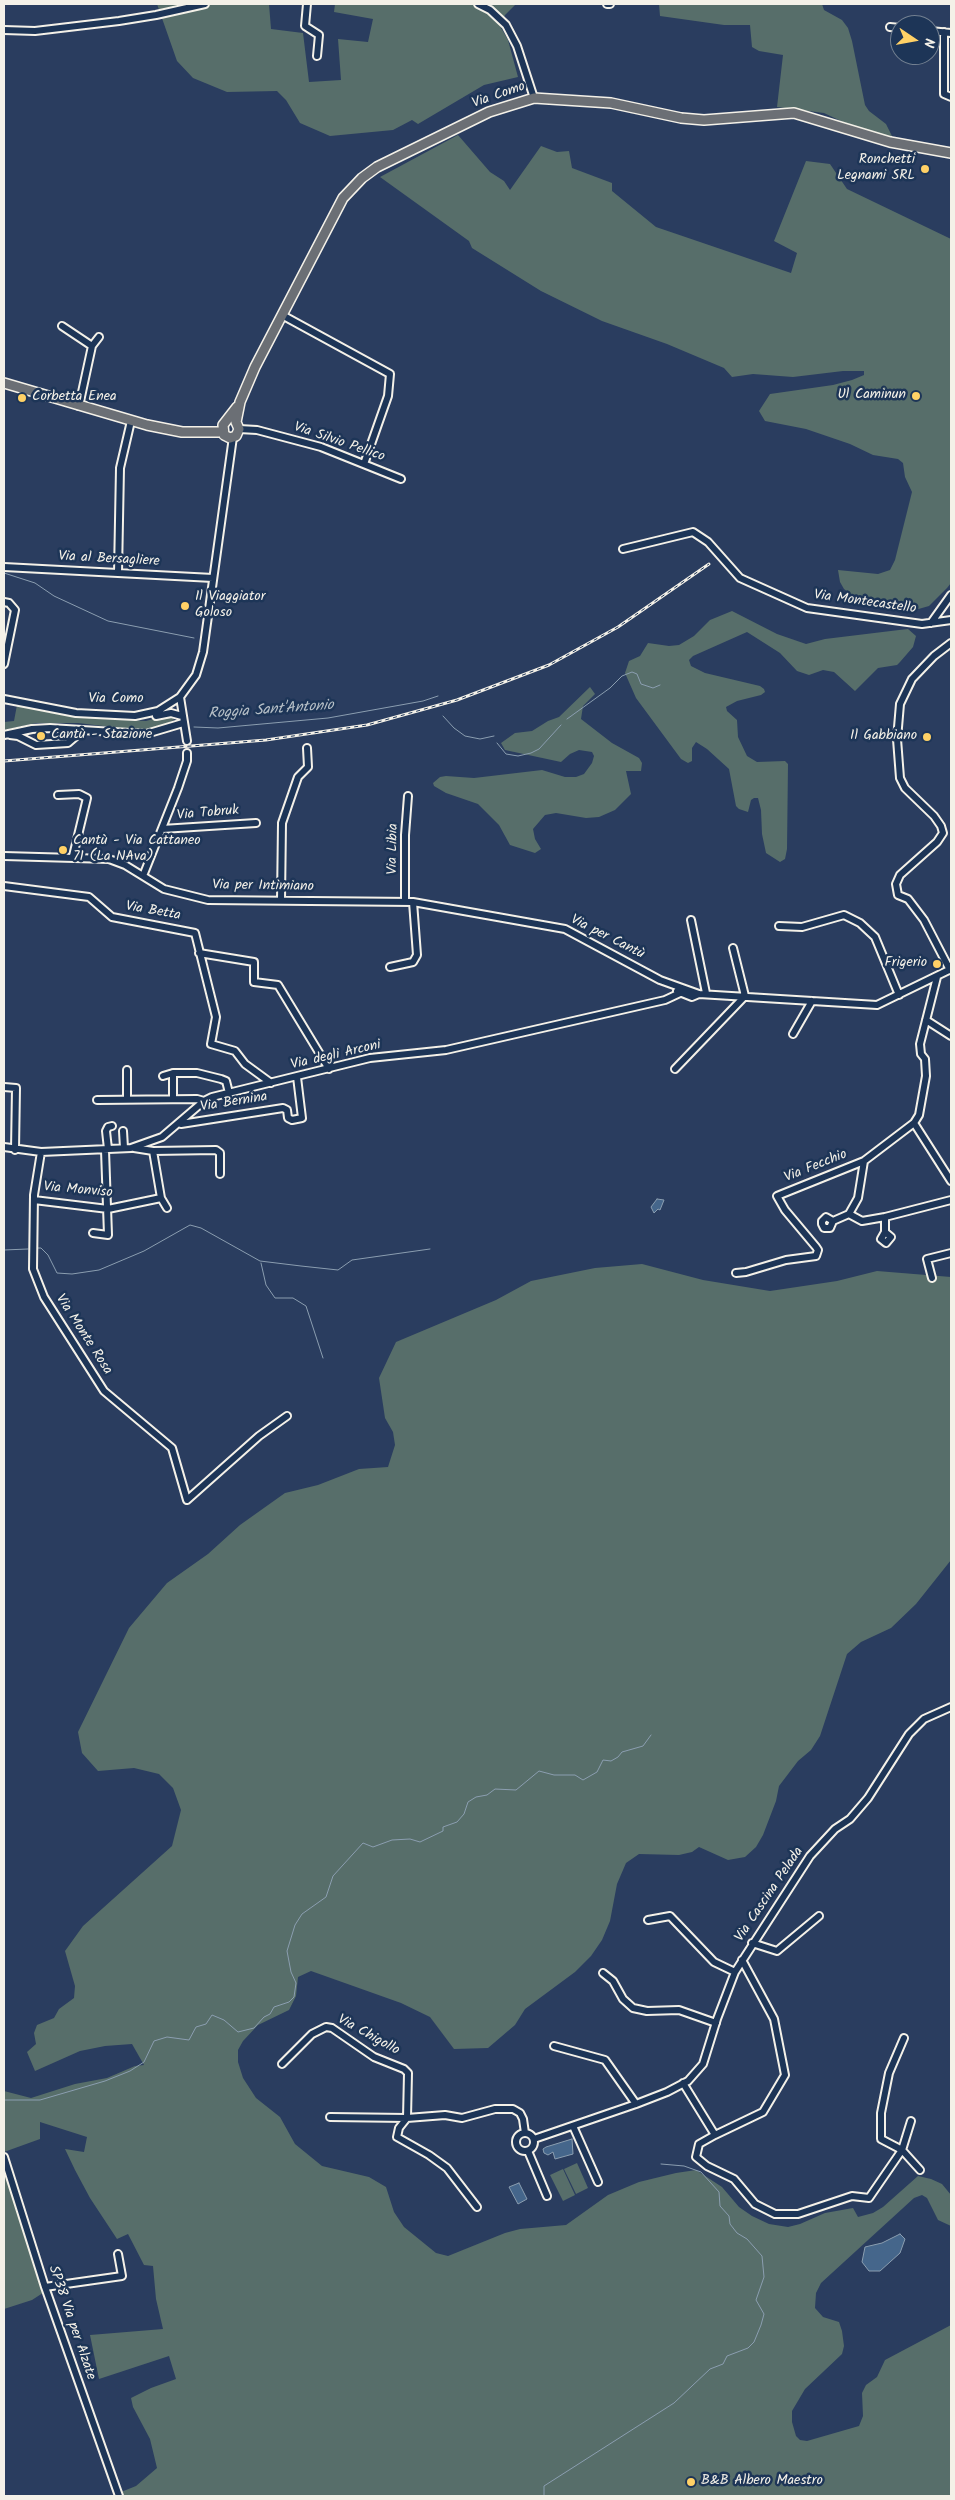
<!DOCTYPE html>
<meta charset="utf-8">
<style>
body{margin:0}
#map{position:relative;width:955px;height:2500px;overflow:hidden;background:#2a3d5f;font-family:Kalam,sans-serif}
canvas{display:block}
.frame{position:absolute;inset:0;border:5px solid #f4f1e8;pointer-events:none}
.north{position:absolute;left:890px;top:15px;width:50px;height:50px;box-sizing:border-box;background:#1d3557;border:1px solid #738091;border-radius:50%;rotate:102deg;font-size:14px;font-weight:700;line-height:20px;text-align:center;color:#f4f1e8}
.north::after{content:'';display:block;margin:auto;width:18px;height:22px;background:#ffd166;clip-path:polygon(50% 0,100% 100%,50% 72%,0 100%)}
</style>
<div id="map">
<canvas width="955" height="2500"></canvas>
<div class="frame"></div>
<div class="north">N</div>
</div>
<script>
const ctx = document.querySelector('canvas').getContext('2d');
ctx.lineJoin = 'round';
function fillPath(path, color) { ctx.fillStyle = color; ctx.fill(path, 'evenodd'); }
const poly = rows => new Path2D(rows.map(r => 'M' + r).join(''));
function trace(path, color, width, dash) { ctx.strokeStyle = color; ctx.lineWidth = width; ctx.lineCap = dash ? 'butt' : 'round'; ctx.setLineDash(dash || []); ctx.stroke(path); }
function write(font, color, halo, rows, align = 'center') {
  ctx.font = font + ' Kalam,sans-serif'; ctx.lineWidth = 5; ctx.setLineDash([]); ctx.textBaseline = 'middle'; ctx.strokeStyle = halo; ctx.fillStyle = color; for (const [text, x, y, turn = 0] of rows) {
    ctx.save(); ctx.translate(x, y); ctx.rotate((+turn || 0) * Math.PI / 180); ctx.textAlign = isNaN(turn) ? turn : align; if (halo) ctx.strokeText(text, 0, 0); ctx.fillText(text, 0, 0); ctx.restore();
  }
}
fillPath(poly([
 [157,4,269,4,271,29,303,33,309,82,341,80,338,39,368,42,373,19,334,12,335,4,516,4,505,15,500,26,508,40,518,77,484,85,418,124,412,120,393,130,330,136,300,123,286,100,277,91,227,92,193,78,177,61],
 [659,4,822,4,824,10,842,20,848,28,852,41,865,105,869,111,886,124,893,138,843,122,824,113,777,107,783,55,759,51,752,47,750,25,724,25,660,16],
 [458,135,490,172,504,181,510,190,541,146,557,152,569,151,572,168,612,183,612,191,656,227,791,273,797,253,774,241,806,161,830,164,847,189,951,239,951,583,947,588,929,606,915,610,862,603,844,589,840,582,838,570,878,574,890,570,895,560,912,492,905,477,903,463,898,459,873,455,850,444,806,429,765,421,759,411,770,394,833,385,852,380,864,375,864,371,843,371,793,377,753,374,732,377,724,368,667,344,602,321,541,291,472,248,469,241,380,177],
 [732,611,777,634,806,644,825,639,899,630,908,629,916,636,913,647,900,662,897,665,878,668,855,691,834,672,823,670,809,675,797,671,780,653,747,632,693,656,689,660,691,666,705,673,760,686,764,689,765,692,761,695,737,701,726,707,727,711,737,720,738,737,747,756,757,762,785,761,788,764,787,849,785,859,780,862,766,853,762,834,761,810,758,798,754,798,751,800,748,812,739,809,736,806,729,769,707,749,696,742,692,748,692,761,688,763,681,759,636,698,625,673,629,661,640,656,648,643,669,646,679,645,694,636,710,620],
 [590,687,595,694,583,706,581,719,612,743,639,758,642,763,641,771,626,771,631,794,615,810,599,817,586,818,556,813,545,815,533,829,535,839,541,849,535,853,510,845,499,825,478,804,446,793,434,786,433,783,440,777,446,776,474,778,542,770,565,777,576,777,584,774,592,763,594,756,592,752,579,750,570,754,561,762,505,750,501,743,515,733,532,731,548,721,559,717],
 [17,705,93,718,146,721,167,715,172,717,174,720,155,729,145,731,78,723,36,723,4,730,4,722,14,721],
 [642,1264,703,1280,770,1291,837,1281,877,1271,951,1277,951,1560,916,1604,891,1628,861,1642,847,1654,820,1736,811,1750,798,1761,779,1786,776,1801,763,1835,756,1847,745,1857,728,1860,699,1847,692,1852,679,1855,639,1854,626,1863,617,1884,610,1921,602,1940,591,1956,575,1972,525,2009,515,2025,488,2048,454,2049,430,2017,401,2003,311,1971,298,1977,296,1996,289,2010,258,2025,243,2041,238,2050,238,2062,243,2078,256,2098,280,2117,295,2144,322,2166,369,2177,386,2187,394,2212,404,2227,436,2253,448,2256,505,2233,520,2229,566,2225,608,2195,639,2182,676,2173,696,2170,722,2187,739,2207,752,2216,769,2224,788,2227,800,2224,825,2213,853,2208,858,2217,873,2213,883,2207,918,2176,931,2179,942,2184,951,2195,951,2226,938,2220,927,2198,922,2195,914,2198,821,2283,816,2293,815,2308,823,2317,839,2322,842,2331,844,2346,842,2354,805,2389,792,2411,792,2422,796,2436,800,2440,807,2441,859,2426,863,2416,862,2393,866,2385,877,2377,885,2360,951,2325,951,2496,111,2496,136,2486,157,2468,150,2439,133,2407,131,2398,151,2388,176,2379,169,2356,99,2379,90,2335,163,2329,156,2299,153,2266,144,2265,128,2234,117,2239,90,2198,75,2170,65,2149,84,2152,87,2137,40,2122,40,2139,4,2152,4,2091,31,2098,75,2084,107,2078,135,2066,144,2065,132,2044,105,2046,80,2051,35,2071,27,2052,36,2044,34,2033,37,2025,54,2018,59,2009,74,1998,75,1986,65,1951,83,1926,172,1846,181,1810,173,1788,159,1774,134,1768,98,1771,82,1753,78,1732,129,1628,167,1583,208,1554,240,1525,285,1493,318,1485,359,1469,388,1467,395,1445,393,1432,385,1418,379,1378,396,1342,496,1300,531,1281,595,1268],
 [4,2156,49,2289,32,2300,4,2309],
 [577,2163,588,2188,576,2194,564,2169],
 [563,2169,575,2195,563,2201,550,2175]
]), '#576e6a');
const water = poly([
 [657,1199,664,1200,660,1210,658,1209,654,1213,651,1207,657,1199],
 [572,2139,573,2154,555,2159,553,2152,548,2155,544,2153,543,2149,546,2147,572,2139],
 [519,2183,527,2199,518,2204,509,2187,519,2183],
 [900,2234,905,2239,900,2253,880,2271,869,2271,862,2262,865,2247,882,2243,900,2234]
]);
fillPath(water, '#45668b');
trace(water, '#8b9eb0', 1);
trace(poly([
 [4,573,35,583,54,596,108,621,194,638],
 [443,716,454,728,465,736,480,739,494,736],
 [567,719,610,688,622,676,632,672,637,674,641,684,653,688,660,685],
 [194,727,218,728,328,718,423,701,438,696],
 [497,743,506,754,518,756,531,753,539,749,561,725],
 [36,1248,41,1248,48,1255,57,1273,72,1274,99,1270,144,1251,190,1225,201,1228,260,1261,301,1266,338,1270,352,1260,430,1249],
 [4,1250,28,1249],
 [261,1263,266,1285,275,1298,293,1298,306,1306,323,1358],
 [4,2100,40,2100,105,2081,130,2071,144,2062,154,2041,167,2037,189,2040,196,2027,206,2024,212,2015,224,2020,238,2032,254,2028,264,2017,270,2014,274,2007,289,2002,294,1997,296,1983,291,1972,287,1951,295,1925,302,1914,326,1897,333,1876,363,1843,373,1847,392,1840,410,1839,420,1842,443,1831,443,1827,457,1822,464,1814,468,1802,476,1797,487,1795,495,1789,516,1790,539,1771,554,1775,575,1775,583,1780,597,1772,603,1760,611,1761,618,1757,622,1752,643,1746,651,1735],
 [544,2496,544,2486,674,2403,710,2369,723,2364,727,2356,748,2348,754,2342,761,2325,764,2314,756,2300,764,2277,762,2256,747,2239,737,2233,730,2224,729,2216,720,2206,719,2192,701,2172,684,2166,661,2164]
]), '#8b9eb0', 1);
const minor = poly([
 [307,4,305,26,319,35,317,56],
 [478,4,490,10,506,25,517,46,534,98],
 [607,4,610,4],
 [890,27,900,28],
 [4,30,35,31,119,21,156,15,205,4],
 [930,31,951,33],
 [944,32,944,94,951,97],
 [282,315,390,374,388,396,364,464],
 [62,326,92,346],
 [79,406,92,346,99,337],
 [239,429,257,430,321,447,401,479],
 [623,549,693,532,708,542,740,578,807,608,922,624,951,620],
 [4,567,213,578],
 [118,573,120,468,131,421],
 [4,602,9,603,15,610,4,664],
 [931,623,951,595],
 [180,697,187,741],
 [4,699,76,713,135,716,158,711,180,697,196,675,203,652,233,437],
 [156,716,171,713,182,716],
 [4,735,32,729,50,728,146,734,183,723],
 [10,735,18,736,36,745,68,743,82,731],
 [58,795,79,794,87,798,73,856],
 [162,829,256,823],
 [4,856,109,859,125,865,164,889,208,900,413,902,565,929,660,980,699,994,877,1005,951,969],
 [143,876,178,788,187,761,187,753],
 [4,886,89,897,112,917,195,933,216,1017,211,1044,235,1051,245,1064,271,1083],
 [281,900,282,823,298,777,308,767,307,748],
 [405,901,405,835,408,796],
 [691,920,706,993],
 [779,926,802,927,844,915,860,923,875,937,899,995],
 [199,953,254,962,254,982,278,985,329,1069],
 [390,967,413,962,417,955,413,902],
 [950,970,924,920,908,899,898,895,896,884,900,875,937,842,943,833,941,826,934,816,905,788,900,778,897,739,900,704,912,679,934,656,951,643],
 [677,991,692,997,699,994],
 [926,1020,951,1036],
 [793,1034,812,1001],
 [675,1069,745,996,733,948],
 [163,1076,173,1073,197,1073,221,1079,226,1081,229,1093],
 [4,1087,16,1088,15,1150],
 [127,1099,127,1070],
 [173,1099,173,1073],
 [97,1100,197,1099,204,1101],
 [914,1123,951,1181],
 [181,1124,283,1108,287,1110,288,1118,292,1120,302,1118,297,1077],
 [123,1131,124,1148],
 [4,1147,41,1152,131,1148,162,1137,204,1101,212,1097,370,1058,446,1050,665,1000,680,993,682,988],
 [134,1148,153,1151,216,1150,220,1153,220,1174],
 [108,1149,106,1131,108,1127,112,1126],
 [41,1152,34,1195,33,1269,44,1297,104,1391,172,1448,187,1500,259,1436,287,1416],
 [161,1198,167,1208],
 [34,1200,108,1209,161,1198,153,1151],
 [849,1214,862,1221,885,1217,885,1232,881,1239,886,1243,891,1237,885,1232],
 [885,1217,951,1200],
 [833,1221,830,1228,824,1228,822,1224,822,1221,826,1217,833,1221,849,1214,858,1198,864,1161],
 [93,1233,108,1235,105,1150],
 [736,1273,746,1272,786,1260,816,1256,818,1250,816,1247,785,1210,777,1196,864,1161,914,1123,919,1115,926,1076,925,1059,921,1054,920,1044,937,977],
 [932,1278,927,1259,951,1253],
 [648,1920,670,1916,714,1962,735,1972],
 [752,1943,777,1951,819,1916],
 [603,1973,613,1981,623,1999,633,2008,647,2011,679,2010,716,2023],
 [554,2046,605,2060,636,2104],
 [282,2064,312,2034,326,2027,332,2028,374,2057,404,2069,408,2073,407,2118,399,2128,397,2137,429,2155,447,2168,477,2207],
 [683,2083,715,2135,763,2112,785,2075,774,2019,742,1960],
 [330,2117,407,2118,445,2115,462,2118,495,2109,513,2109,520,2113,523,2119,525,2133],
 [911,2121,902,2150,920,2170],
 [573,2126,598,2182],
 '516 2142a9 9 0 1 1 18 0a9 9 0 1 1-18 0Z',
 [715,2135,699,2144,696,2157,707,2166,734,2179,755,2204,775,2214,798,2214,852,2196,869,2198,902,2150,881,2139,881,2113,889,2073,904,2038],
 [534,2139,636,2104,667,2092,688,2081,703,2064,717,2019,735,1972,810,1856,835,1829,850,1819,868,1798,909,1734,924,1719,951,1707],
 [528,2151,547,2196],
 [4,2157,45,2287,119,2496],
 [45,2287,122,2276,118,2254]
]);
const major = poly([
 [4,383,147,425,182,432,223,432],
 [236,422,240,402,255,367,343,198,362,178,377,167,489,112,534,98,611,103,681,118,704,120,794,113,890,142,951,153],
 [236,422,239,429,236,436,230,438,224,435,223,425,237,407]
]);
trace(minor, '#f4f1e8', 10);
trace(major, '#f4f1e8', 12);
trace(minor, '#1d3557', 6);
trace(major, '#6b6f75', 9);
const rail = poly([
 [4,761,266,740,367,725,457,700,549,665,618,627,709,564]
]);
trace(rail, '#f4f1e8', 3);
trace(rail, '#1d3557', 1, [4]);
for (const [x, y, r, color] of [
 [925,169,5,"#ffd166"],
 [916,396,5,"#ffd166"],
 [22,398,5,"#ffd166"],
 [185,606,5,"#ffd166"],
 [41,736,5,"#ffd166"],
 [927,737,5,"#ffd166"],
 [63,850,5,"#ffd166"],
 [937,964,5,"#ffd166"],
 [691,2482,5,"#ffd166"]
]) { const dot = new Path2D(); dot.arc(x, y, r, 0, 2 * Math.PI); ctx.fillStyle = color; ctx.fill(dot); trace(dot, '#1d3557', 2); }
write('14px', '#f4f1e8', '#1d3557', [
 ["Via Como",499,96,-19],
 ["Via Silvio Pellico",339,443,19],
 ["Via al Bersagliere",109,560,3],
 ["Via Montecastello",865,603,8],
 ["Via Como",116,700],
 ["Via Tobruk",208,814,-5],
 ["Via Libia",394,849,-89],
 ["Via per Intimiano",263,887,1],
 ["Via Betta",153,912,10],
 ["Via per Cantù",607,938,27],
 ["Via degli Arconi",336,1056,-13],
 ["Via Bernina",234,1103,-9],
 ["Via Fecchio",816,1167,-22],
 ["Via Monviso",78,1191,5],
 ["Via Monte Rosa",83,1335,57],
 ["Via Cascina Pelada",770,1895,-56],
 ["Via Chigollo",368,2036,29],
 ["SP38 Via per Alzate",71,2323,71]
]);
write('14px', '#f4f1e8', '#1d3557', [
 ["Ronchetti",915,161,"right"],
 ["Legnami SRL",915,177,"right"],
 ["Ul Caminun",906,396,"right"],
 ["Corbetta Enea",32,398],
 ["Il Viaggiator",195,598],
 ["Goloso",195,614],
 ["Cantù - Stazione",51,736],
 ["Il Gabbiano",917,737,"right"],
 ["Cantù - Via Cattaneo",73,842],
 ["71 (La NAva)",73,858],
 ["Frigerio",927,964,"right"],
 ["B&B Albero Maestro",701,2482]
], 'left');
write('italic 15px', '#b7c0c7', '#1d3557', [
 ["Roggia Sant'Antonio",271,711,-4]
]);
</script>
